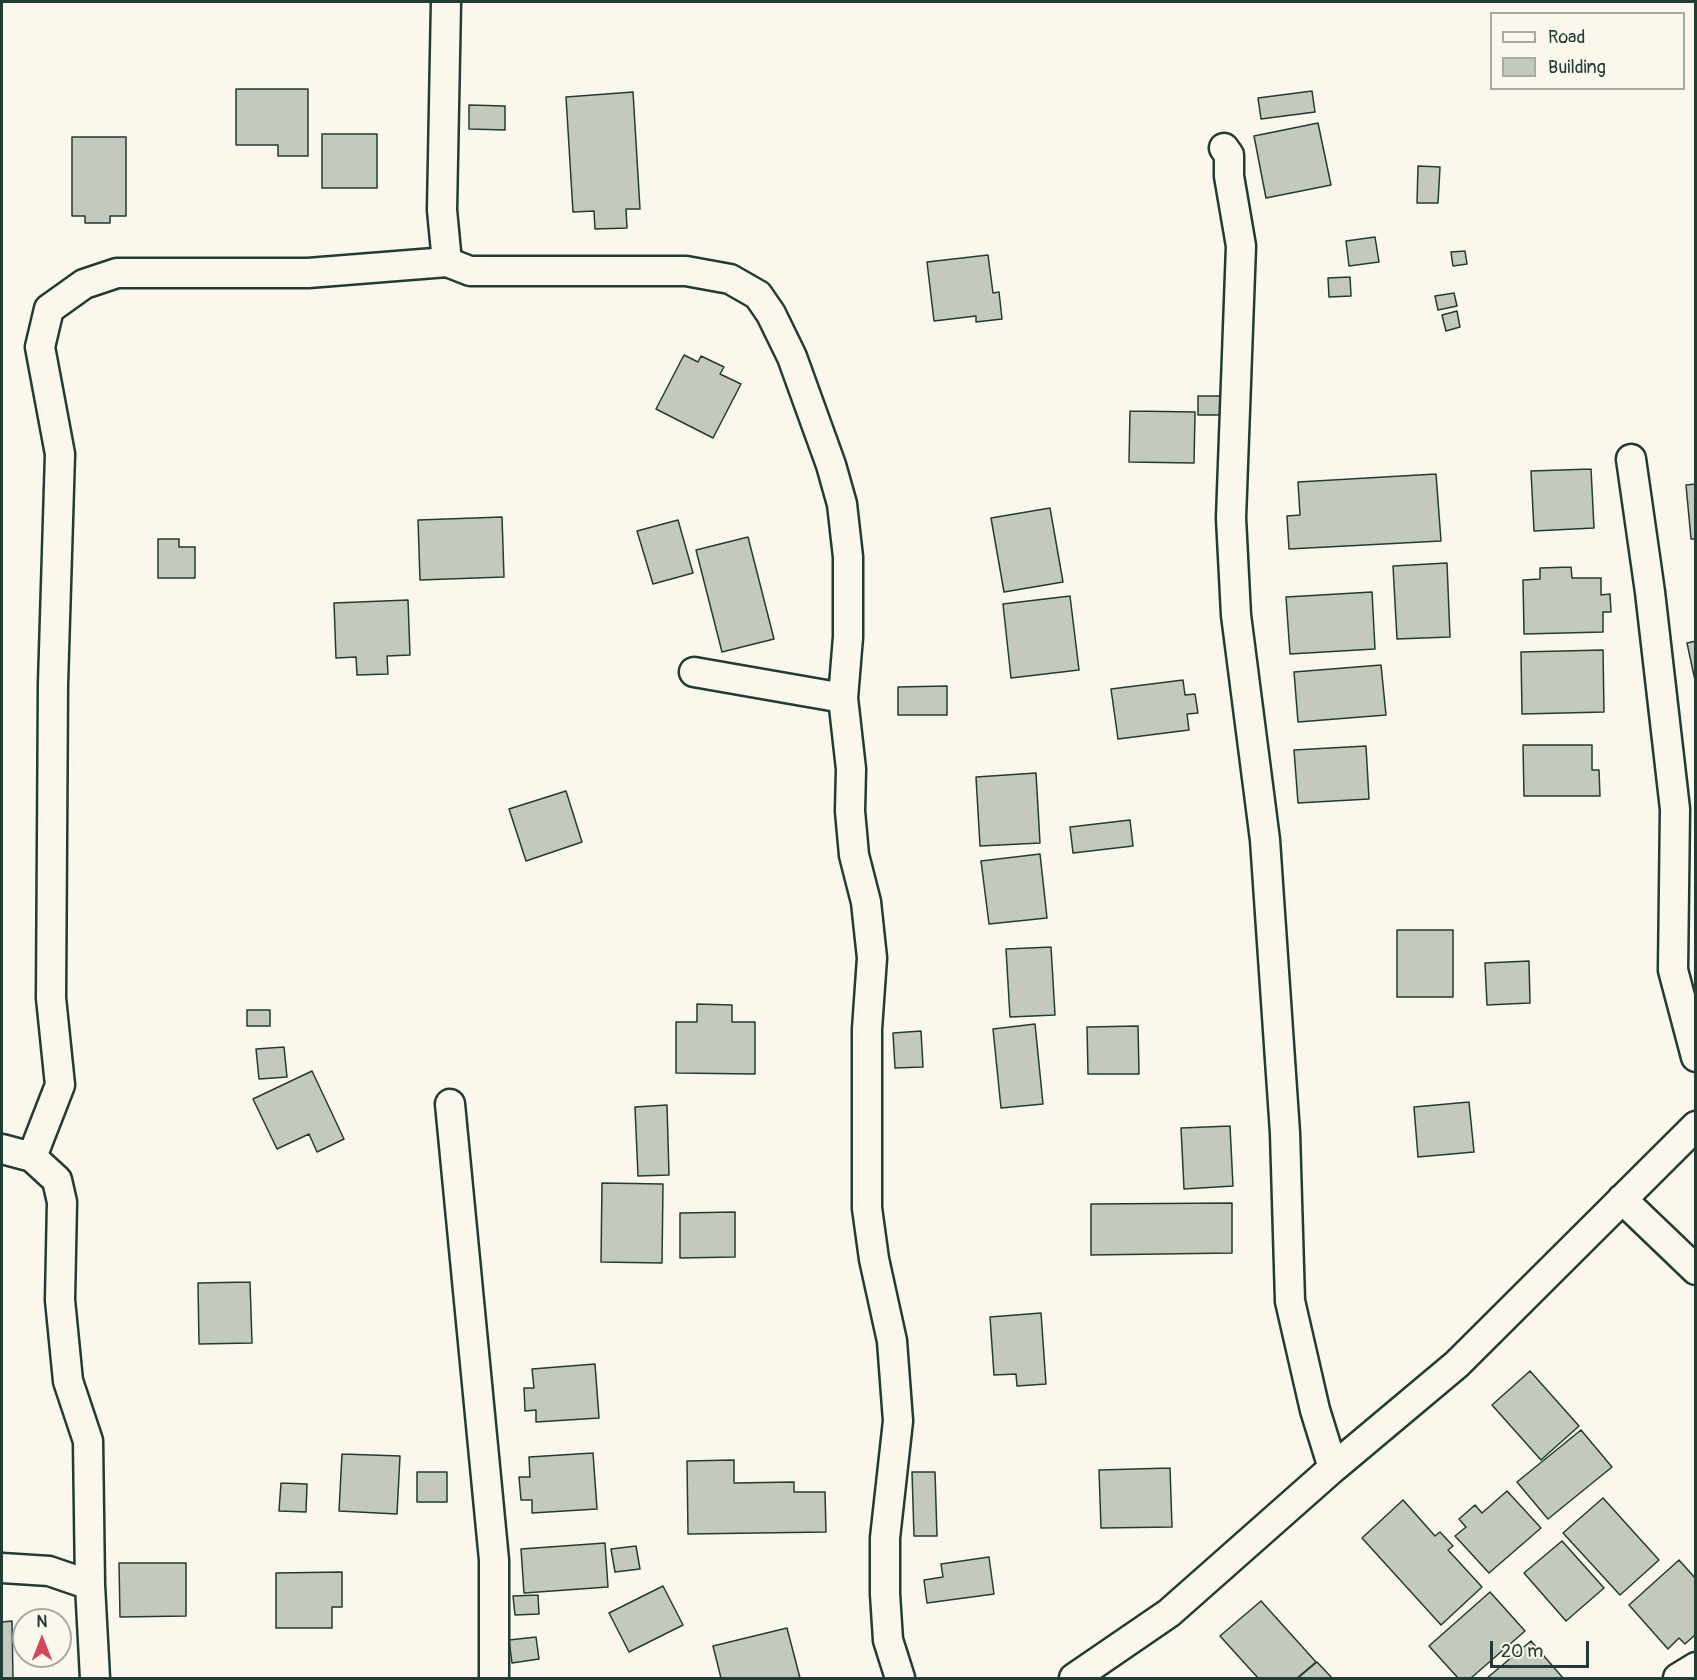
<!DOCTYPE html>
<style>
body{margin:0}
#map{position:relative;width:1697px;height:1680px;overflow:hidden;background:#fbf7ec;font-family:Pangolin,sans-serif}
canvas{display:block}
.frame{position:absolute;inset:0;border:3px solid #1f3d34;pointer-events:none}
.legend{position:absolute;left:1490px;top:12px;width:195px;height:78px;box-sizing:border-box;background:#fbf7ec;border:2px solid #a3ada2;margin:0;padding:8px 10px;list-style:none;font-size:18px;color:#1f3d34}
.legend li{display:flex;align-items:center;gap:12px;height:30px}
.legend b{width:30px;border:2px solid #a3ada2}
.north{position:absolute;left:12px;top:1608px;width:60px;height:60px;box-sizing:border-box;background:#fbf7ec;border:2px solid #a3ada2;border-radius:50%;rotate:0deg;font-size:16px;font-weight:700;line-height:24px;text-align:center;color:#1f3d34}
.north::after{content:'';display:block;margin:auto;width:21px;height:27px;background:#d1495b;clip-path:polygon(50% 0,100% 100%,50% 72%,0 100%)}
.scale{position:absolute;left:1490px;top:1641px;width:99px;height:27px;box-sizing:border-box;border:3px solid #1f3d34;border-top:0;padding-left:8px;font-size:18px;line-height:21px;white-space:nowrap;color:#1f3d34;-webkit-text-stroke:4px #fbf7ec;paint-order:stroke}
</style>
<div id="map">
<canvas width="1697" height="1680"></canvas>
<div class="frame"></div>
<ul class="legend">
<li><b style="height:8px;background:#fbf7ec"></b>Road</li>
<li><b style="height:16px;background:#c4c9be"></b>Building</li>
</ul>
<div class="north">N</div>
<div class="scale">20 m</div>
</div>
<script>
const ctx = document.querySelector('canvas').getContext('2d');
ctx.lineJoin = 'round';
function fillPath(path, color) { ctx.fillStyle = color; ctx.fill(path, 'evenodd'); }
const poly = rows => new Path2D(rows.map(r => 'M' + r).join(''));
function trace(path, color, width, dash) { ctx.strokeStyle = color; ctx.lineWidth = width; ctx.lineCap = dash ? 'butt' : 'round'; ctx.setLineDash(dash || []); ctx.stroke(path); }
const building = poly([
 [236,89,308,89,308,156,278,156,278,145,236,145,236,89],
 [1312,91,1315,112,1261,119,1258,98,1312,91],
 [633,92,640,209,626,209,627,228,595,229,594,211,573,212,566,97,633,92],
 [469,105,505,106,505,130,469,129,469,105],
 [1318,123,1331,185,1266,198,1254,136,1318,123],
 [322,134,377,134,377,188,322,188,322,134],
 [72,137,126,137,126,216,110,216,110,223,85,223,85,216,72,216,72,137],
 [1418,166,1440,167,1438,203,1417,203,1418,166],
 [1375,237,1379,262,1349,266,1346,241,1375,237],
 [1465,251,1467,264,1453,266,1451,252,1465,251],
 [988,255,993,293,999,292,1002,319,976,322,976,316,934,321,927,262,988,255],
 [1350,277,1351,296,1329,297,1328,278,1350,277],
 [1454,293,1457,306,1438,310,1435,296,1454,293],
 [1457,311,1460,327,1446,331,1442,315,1457,311],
 [684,355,698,362,701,356,724,367,720,374,741,384,713,438,656,409,684,355],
 [1198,396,1224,396,1224,415,1198,415,1198,396],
 [1130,411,1195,412,1194,463,1129,462,1130,411],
 [1591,469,1594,528,1534,531,1531,471,1591,469],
 [1436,474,1441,541,1289,549,1287,516,1300,515,1298,482,1436,474],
 [1696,484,1696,539,1691,539,1686,485,1696,484],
 [1050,508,1063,582,1004,592,991,518,1050,508],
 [502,517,504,577,420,580,418,520,502,517],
 [678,520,693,573,653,584,637,531,678,520],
 [748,537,774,639,722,652,696,550,748,537],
 [158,539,179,539,179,547,195,547,195,578,158,578,158,539],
 [1447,563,1450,637,1397,639,1393,566,1447,563],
 [1571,567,1572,578,1601,578,1601,595,1610,594,1611,612,1603,612,1603,632,1524,634,1523,580,1540,579,1540,568,1571,567],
 [1372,592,1375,649,1290,654,1286,597,1372,592],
 [1070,596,1079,670,1011,678,1003,604,1070,596],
 [408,600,410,655,387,656,388,674,357,675,356,657,336,658,334,603,408,600],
 [1696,641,1696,685,1687,643,1696,641],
 [1603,650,1604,712,1522,714,1521,652,1603,650],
 [1381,665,1386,715,1298,722,1294,672,1381,665],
 [1183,680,1185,695,1195,694,1198,713,1187,714,1189,730,1118,739,1111,689,1183,680],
 [947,686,947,715,898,715,898,687,947,686],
 [1523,745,1592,745,1592,770,1599,770,1600,796,1524,796,1523,745],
 [1366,746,1369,799,1298,803,1294,750,1366,746],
 [1036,773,1040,843,980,846,976,777,1036,773],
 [566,791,582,842,526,861,509,809,566,791],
 [1130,820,1133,846,1073,853,1070,827,1130,820],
 [1040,854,1047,918,989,924,981,861,1040,854],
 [1397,930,1453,930,1453,997,1397,997,1397,930],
 [1051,947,1055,1015,1010,1017,1006,949,1051,947],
 [1529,961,1530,1003,1487,1005,1485,963,1529,961],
 [697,1004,732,1005,732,1022,755,1022,755,1074,676,1073,676,1022,697,1022,697,1004],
 [247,1010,270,1010,270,1026,247,1026,247,1010],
 [1035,1024,1043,1104,1001,1108,993,1029,1035,1024],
 [1138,1026,1139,1074,1088,1074,1087,1027,1138,1026],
 [921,1031,923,1067,895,1068,893,1033,921,1031],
 [284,1047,287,1077,259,1079,256,1049,284,1047],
 [312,1071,344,1139,317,1152,309,1134,277,1149,253,1099,312,1071],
 [1469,1102,1474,1152,1418,1157,1414,1107,1469,1102],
 [667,1105,669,1175,638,1176,635,1107,667,1105],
 [1230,1126,1233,1186,1184,1189,1181,1128,1230,1126],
 [602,1183,663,1184,662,1263,601,1262,602,1183],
 [1232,1203,1232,1253,1091,1255,1091,1204,1232,1203],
 [735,1212,735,1257,680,1258,680,1213,735,1212],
 [250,1282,252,1343,199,1344,198,1283,250,1282],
 [1041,1313,1046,1384,1017,1386,1016,1374,994,1375,990,1317,1041,1313],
 [595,1364,599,1418,536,1422,536,1410,525,1411,524,1388,534,1388,532,1369,595,1364],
 [1530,1371,1579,1426,1541,1460,1492,1405,1530,1371],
 [1581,1430,1612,1467,1548,1519,1517,1482,1581,1430],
 [593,1453,597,1509,532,1513,532,1500,521,1500,519,1477,530,1477,529,1457,593,1453],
 [342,1454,400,1456,397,1514,339,1511,342,1454],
 [734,1460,734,1483,794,1482,794,1492,825,1492,826,1532,688,1534,687,1461,734,1460],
 [1170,1468,1172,1527,1101,1528,1099,1470,1170,1468],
 [417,1472,447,1472,447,1502,417,1502,417,1472],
 [912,1472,935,1472,937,1536,914,1536,912,1472],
 [281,1483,307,1484,306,1512,279,1511,281,1483],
 [1507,1491,1541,1528,1489,1573,1455,1536,1466,1527,1459,1519,1475,1505,1482,1513,1507,1491],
 [1603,1498,1659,1560,1620,1595,1563,1533,1603,1498],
 [1403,1500,1435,1536,1440,1532,1453,1546,1448,1550,1482,1587,1441,1625,1362,1538,1403,1500],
 [1562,1541,1604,1588,1566,1621,1524,1573,1562,1541],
 [605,1543,608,1587,524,1593,521,1549,605,1543],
 [636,1546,640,1569,615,1572,611,1549,636,1546],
 [989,1557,994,1594,927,1603,924,1580,943,1577,941,1564,989,1557],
 [1679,1560,1696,1579,1696,1634,1685,1644,1679,1638,1668,1649,1629,1605,1679,1560],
 [119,1563,186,1563,186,1616,120,1617,119,1563],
 [342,1572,342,1607,332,1607,332,1628,276,1628,276,1573,342,1572],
 [663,1586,683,1625,629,1652,609,1613,663,1586],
 [1490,1592,1525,1631,1471,1678,1458,1678,1429,1646,1490,1592],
 [538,1595,539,1614,515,1615,513,1596,538,1595],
 [1261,1601,1316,1662,1297,1678,1258,1678,1220,1636,1261,1601],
 [12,1621,13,1678,2,1678,2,1622,12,1621],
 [787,1628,800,1678,721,1678,713,1646,787,1628],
 [536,1637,539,1659,512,1663,509,1640,536,1637],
 [1531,1641,1563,1678,1487,1678,1531,1641],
 [1317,1662,1332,1678,1298,1678,1317,1662]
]);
fillPath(building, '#c4c9be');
trace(building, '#1f3d34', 1.5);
const street = poly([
 [446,2,442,210,447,262,470,271,686,271,730,279,758,295,771,314,792,357,831,465,842,504,848,557,848,637,843,698,851,769,850,811,854,855,866,902,872,958,867,1029,867,1208,874,1259,892,1341,898,1421,885,1538,885,1594,888,1640,900,1678],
 [1224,148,1229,155,1229,176,1241,246,1231,518,1236,615,1265,840,1285,1133,1290,1301,1315,1410,1333,1468],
 [1631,459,1650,592,1675,809,1673,970,1696,1057],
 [694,672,843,698],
 [450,1104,494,1560,494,1678],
 [2,1149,32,1157,57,1180,62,1202,60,1300,68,1381,88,1441,90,1585,95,1678],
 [32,1157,60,1085,51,998,53,684,60,454,40,347,49,309,84,284,117,273,308,273,447,262],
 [1622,1199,1696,1270],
 [2,1568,49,1571,90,1585],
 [1074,1678,1169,1613,1333,1468,1457,1364,1696,1126],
 [1678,1678,1696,1667]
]);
trace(street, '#1f3d34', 33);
trace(street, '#fbf7ec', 28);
</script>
